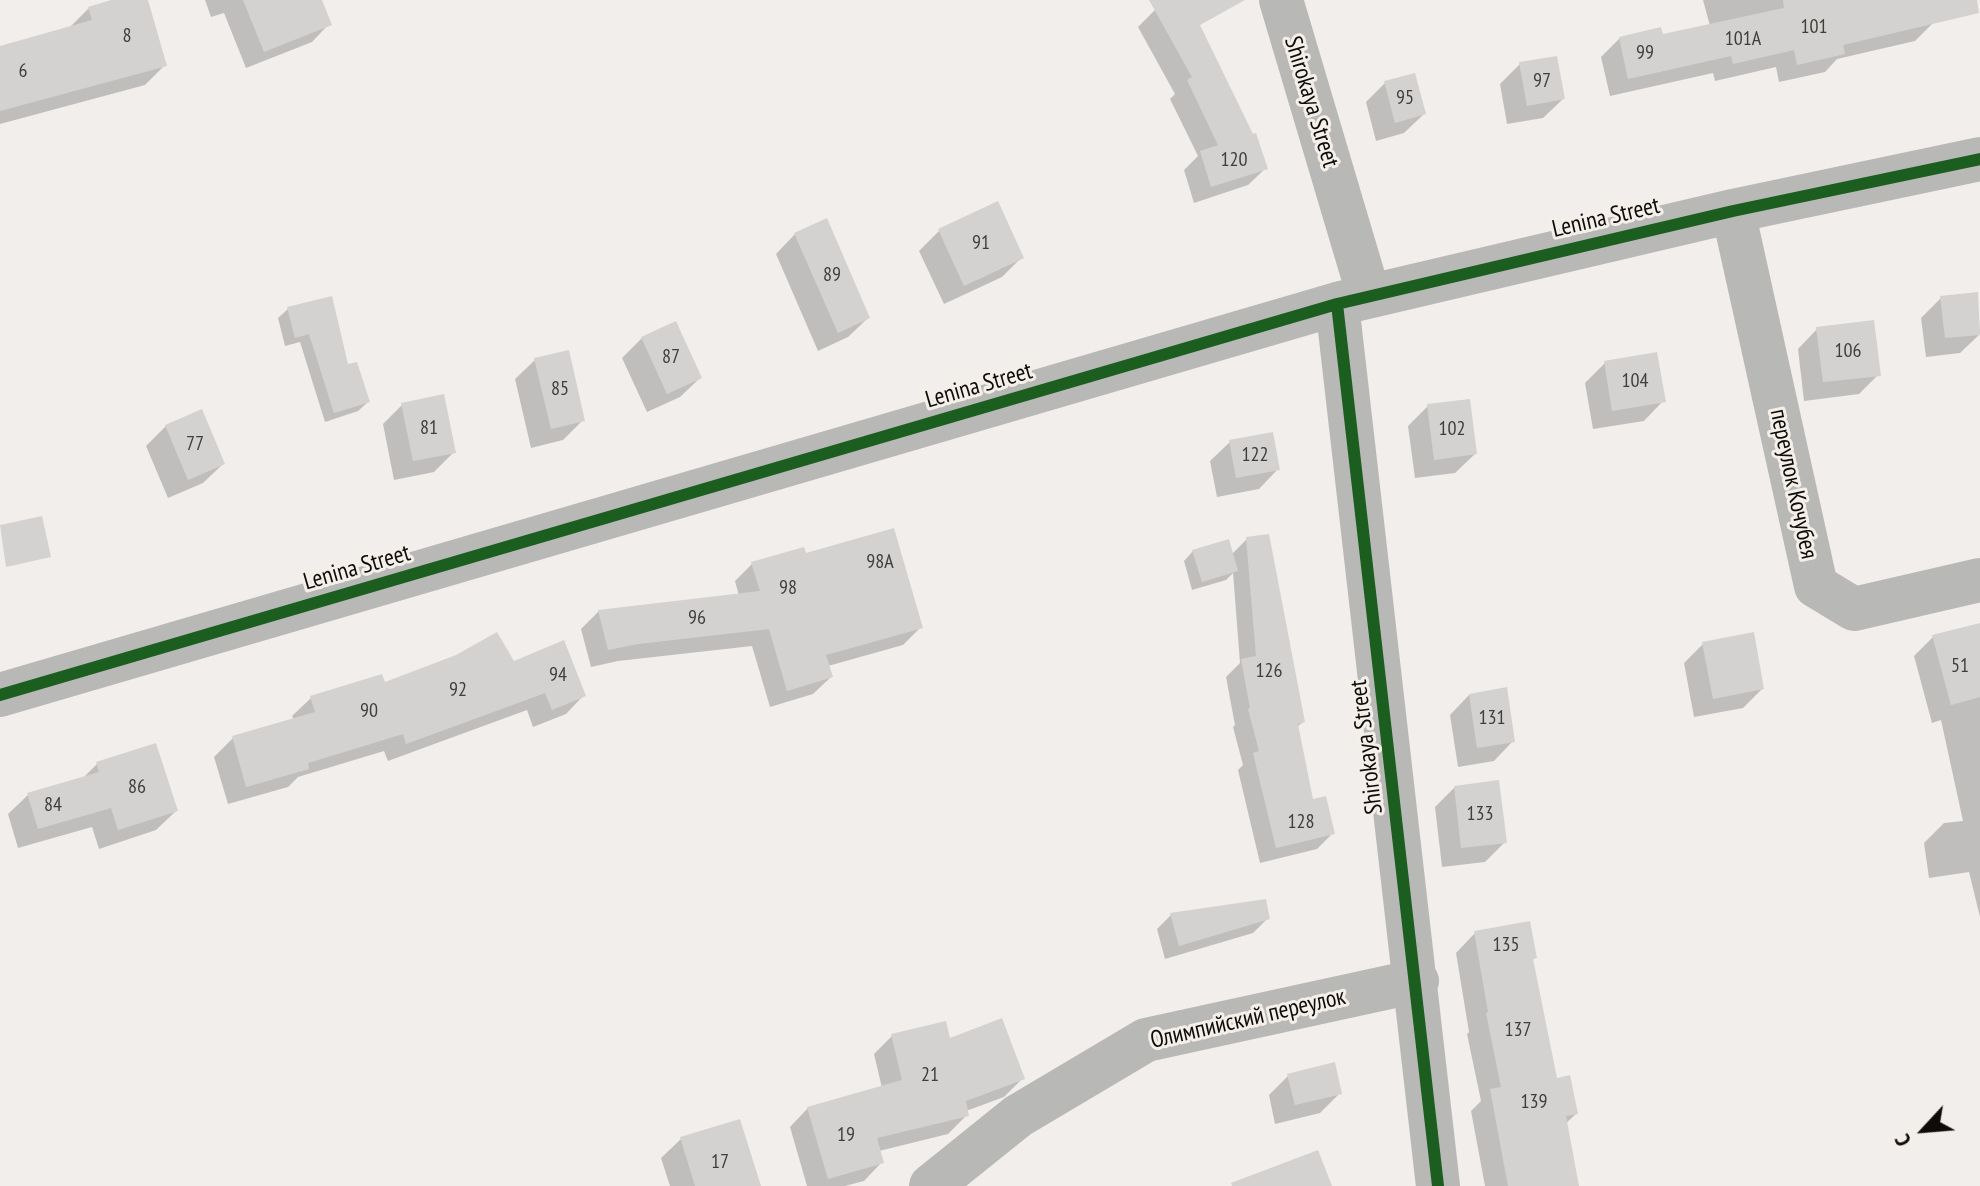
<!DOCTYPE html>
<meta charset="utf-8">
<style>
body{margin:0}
#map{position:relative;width:1980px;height:1186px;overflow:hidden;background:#f1eeeb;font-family:"PT Sans Narrow",sans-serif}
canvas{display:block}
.north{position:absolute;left:1884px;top:1090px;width:80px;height:80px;-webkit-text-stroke:6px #f4efe8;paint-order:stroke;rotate:244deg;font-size:22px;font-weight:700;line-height:32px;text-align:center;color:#0d0c09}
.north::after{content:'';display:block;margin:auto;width:28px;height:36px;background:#0d0c09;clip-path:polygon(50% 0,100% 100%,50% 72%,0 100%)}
</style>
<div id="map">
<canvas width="1980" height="1186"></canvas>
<div class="north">С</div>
</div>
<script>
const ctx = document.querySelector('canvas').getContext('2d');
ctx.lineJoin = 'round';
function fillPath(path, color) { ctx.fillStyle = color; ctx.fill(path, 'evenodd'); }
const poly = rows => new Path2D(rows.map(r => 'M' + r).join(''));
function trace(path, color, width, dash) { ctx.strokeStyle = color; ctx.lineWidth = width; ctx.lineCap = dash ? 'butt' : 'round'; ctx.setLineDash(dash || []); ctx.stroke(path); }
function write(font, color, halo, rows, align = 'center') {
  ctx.font = font + ' "PT Sans Narrow",sans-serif'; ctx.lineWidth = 6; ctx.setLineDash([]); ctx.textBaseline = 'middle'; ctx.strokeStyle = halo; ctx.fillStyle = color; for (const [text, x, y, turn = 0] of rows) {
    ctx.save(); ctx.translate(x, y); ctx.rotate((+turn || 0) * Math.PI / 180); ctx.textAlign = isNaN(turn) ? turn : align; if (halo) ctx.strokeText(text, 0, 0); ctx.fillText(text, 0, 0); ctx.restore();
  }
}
fillPath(poly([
 [119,0,146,0,165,65,145,85,0,124,0,48,68,29,89,8],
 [205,0,319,0,329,24,312,42,246,68,224,13,211,17],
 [1173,0,1193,0,1199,26,1266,168,1248,185,1194,203,1184,170,1198,156,1170,99,1175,94,1138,27,1155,10],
 [1703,0,1928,0,1933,23,1915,41,1837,59,1825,72,1779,82,1776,67,1715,81,1713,73,1610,96,1601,57,1620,38,1661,37,1710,26],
 [1520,64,1563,99,1543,118,1507,124,1500,84],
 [1385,83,1424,114,1404,133,1376,141,1366,102],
 [939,231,1022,257,1002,277,944,304,919,251],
 [795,234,868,318,848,337,818,351,776,254],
 [1976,294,1980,334,1960,353,1926,357,1921,318,1941,298],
 [288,309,347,367,368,402,358,411,325,422,300,342,285,346,278,318],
 [1817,329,1878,375,1859,394,1804,401,1798,349],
 [642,338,700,378,680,397,647,412,622,358],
 [535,360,583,420,563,440,531,448,515,379],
 [1605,363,1663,401,1644,421,1593,429,1585,383],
 [402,405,454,452,434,472,394,480,383,424],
 [1428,406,1475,454,1455,473,1415,478,1408,426],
 [166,426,223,464,203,483,168,498,146,446],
 [1230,442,1278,469,1259,489,1217,497,1210,461],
 [1247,539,1303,722,1297,727,1311,802,1333,833,1317,849,1260,863,1238,770,1243,765,1233,727,1235,725,1226,677,1240,663,1233,573,1226,580,1192,590,1184,561,1193,551,1231,555],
 [804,556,920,628,903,645,828,666,831,677,813,694,770,707,752,646,618,661,591,667,581,629,599,611,739,596,735,581,752,564],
 [1980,625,1980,917,1969,872,1929,878,1924,843,1944,823,1963,821,1941,720,1932,723,1914,656,1933,637],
 [1703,644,1762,689,1743,708,1694,717,1684,663],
 [513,663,584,695,566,714,533,727,527,710,388,761,384,751,298,777,288,787,228,804,214,757,233,738,294,720,292,716,311,698],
 [1469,695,1513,741,1494,761,1458,767,1450,715],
 [97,764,176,811,156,830,99,849,92,827,18,848,8,814,28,795,82,779],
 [1455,787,1505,842,1485,862,1442,867,1435,807],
 [1171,915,1268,918,1253,933,1165,959,1157,929],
 [1475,933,1535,958,1531,961,1555,1080,1576,1114,1565,1124,1577,1186,1485,1186,1471,1111,1481,1101,1467,1034,1469,1032,1456,953],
 [892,1036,949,1040,1022,1079,1004,1097,966,1111,967,1115,948,1134,879,1151,882,1162,864,1181,845,1186,807,1186,790,1127,808,1108,882,1088,874,1054],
 [1288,1076,1340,1093,1320,1113,1275,1124,1269,1095],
 [681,1139,759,1186,670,1186,661,1158]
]), '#0003');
fillPath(poly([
 [111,0,148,0,167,66,0,111,0,46,92,20,88,7],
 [243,0,322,0,332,25,264,52],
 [1149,0,1245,0,1200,25,1253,134,1256,133,1268,169,1211,187,1200,151,1218,145,1187,80,1192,77],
 [1783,0,1977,0,1979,13,1843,45,1845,54,1797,65,1794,50,1733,64,1731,56,1628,79,1619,37,1661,27,1663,34,1784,8],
 [1557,56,1565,99,1527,106,1519,62],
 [1415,73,1426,114,1395,123,1384,81],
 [998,201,1024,258,964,286,938,229],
 [827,218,870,318,838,333,794,233],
 [1978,292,1980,335,1945,338,1940,296],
 [332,296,348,364,357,362,370,402,334,413,309,334,295,338,287,307],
 [1874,320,1881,376,1823,382,1816,327],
 [676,321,702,378,667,394,641,337],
 [569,350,585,421,551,429,534,358],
 [1657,352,1666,402,1612,411,1604,361],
 [444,394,456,453,413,461,401,403],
 [1470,399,1477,454,1434,460,1427,404],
 [202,409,225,464,188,480,165,425],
 [1273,432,1280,470,1236,478,1229,440],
 [42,516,51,557,6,567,0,525],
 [894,528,923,628,826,655,833,677,787,691,769,629,638,644,608,650,598,610,760,591,751,562,804,547,806,553],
 [1269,534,1305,722,1298,724,1313,799,1326,796,1335,834,1276,848,1253,753,1259,751,1248,709,1250,708,1241,659,1256,656,1246,537],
 [1229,539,1238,571,1202,582,1192,550],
 [1980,623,1980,697,1951,705,1932,635],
 [497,632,514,661,564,640,586,696,552,710,545,693,406,744,403,734,308,763,309,769,246,787,232,736,315,712,310,696,382,674,385,682,456,655],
 [1754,632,1764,689,1713,699,1702,642],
 [1507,687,1515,742,1477,748,1469,694],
 [156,743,178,811,118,830,111,808,38,829,27,793,99,772,96,762],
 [1499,780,1507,843,1461,848,1454,786],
 [1266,899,1270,919,1179,946,1170,913],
 [1530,921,1537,958,1533,959,1557,1078,1570,1075,1578,1114,1566,1116,1579,1186,1508,1186,1490,1089,1501,1087,1486,1013,1488,1012,1474,931],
 [1002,1018,1025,1079,966,1101,969,1116,877,1138,884,1163,828,1179,807,1107,902,1080,891,1034,946,1021,950,1038],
 [1335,1062,1342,1094,1295,1105,1287,1074],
 [740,1119,761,1186,695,1186,680,1137],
 [1318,1150,1332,1186,1232,1186,1231,1183]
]), '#d4d2d0');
trace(poly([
 [1281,0,1369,296],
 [1733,211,1816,586,1854,609,1980,580],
 [1337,304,1438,1186],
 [0,695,1337,304,1733,211,1980,159],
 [931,1186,1018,1116,1146,1040,1417,981]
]), '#b8b8b6', 44);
trace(poly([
 [1337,304,1438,1186],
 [0,695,1337,304,1733,211,1980,159]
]), '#1b5e20', 12);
write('20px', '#3f3e3b', null, [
 ["101",1814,27],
 ["8",127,36],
 ["101А",1743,39],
 ["99",1645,53],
 ["6",23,71],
 ["97",1542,81],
 ["95",1405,98],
 ["120",1234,160],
 ["91",981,243],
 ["89",832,275],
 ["106",1848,351],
 ["87",671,357],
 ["104",1635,381],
 ["85",560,389],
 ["81",429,428],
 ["102",1452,429],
 ["77",195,444],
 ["122",1255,455],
 ["98А",880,562],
 ["98",788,588],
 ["96",697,618],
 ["51",1960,666],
 ["126",1269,671],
 ["94",558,675],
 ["92",458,690],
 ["90",369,711],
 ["131",1492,718],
 ["86",137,787],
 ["84",53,805],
 ["133",1480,814],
 ["128",1301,822],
 ["135",1506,945],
 ["137",1518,1030],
 ["21",930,1075],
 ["139",1534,1102],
 ["19",846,1135],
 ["17",720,1162]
]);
write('24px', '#0d0c09', '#f4efe8', [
 ["Shirokaya Street",1311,102,73],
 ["Lenina Street",1606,218,-13],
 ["Lenina Street",979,386,-16],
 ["переулок Кочубея",1793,484,78],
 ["Lenina Street",357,568,-16],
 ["Shirokaya Street",1367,747,-97],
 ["Олимпийский переулок",1248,1019,-13]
]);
</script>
